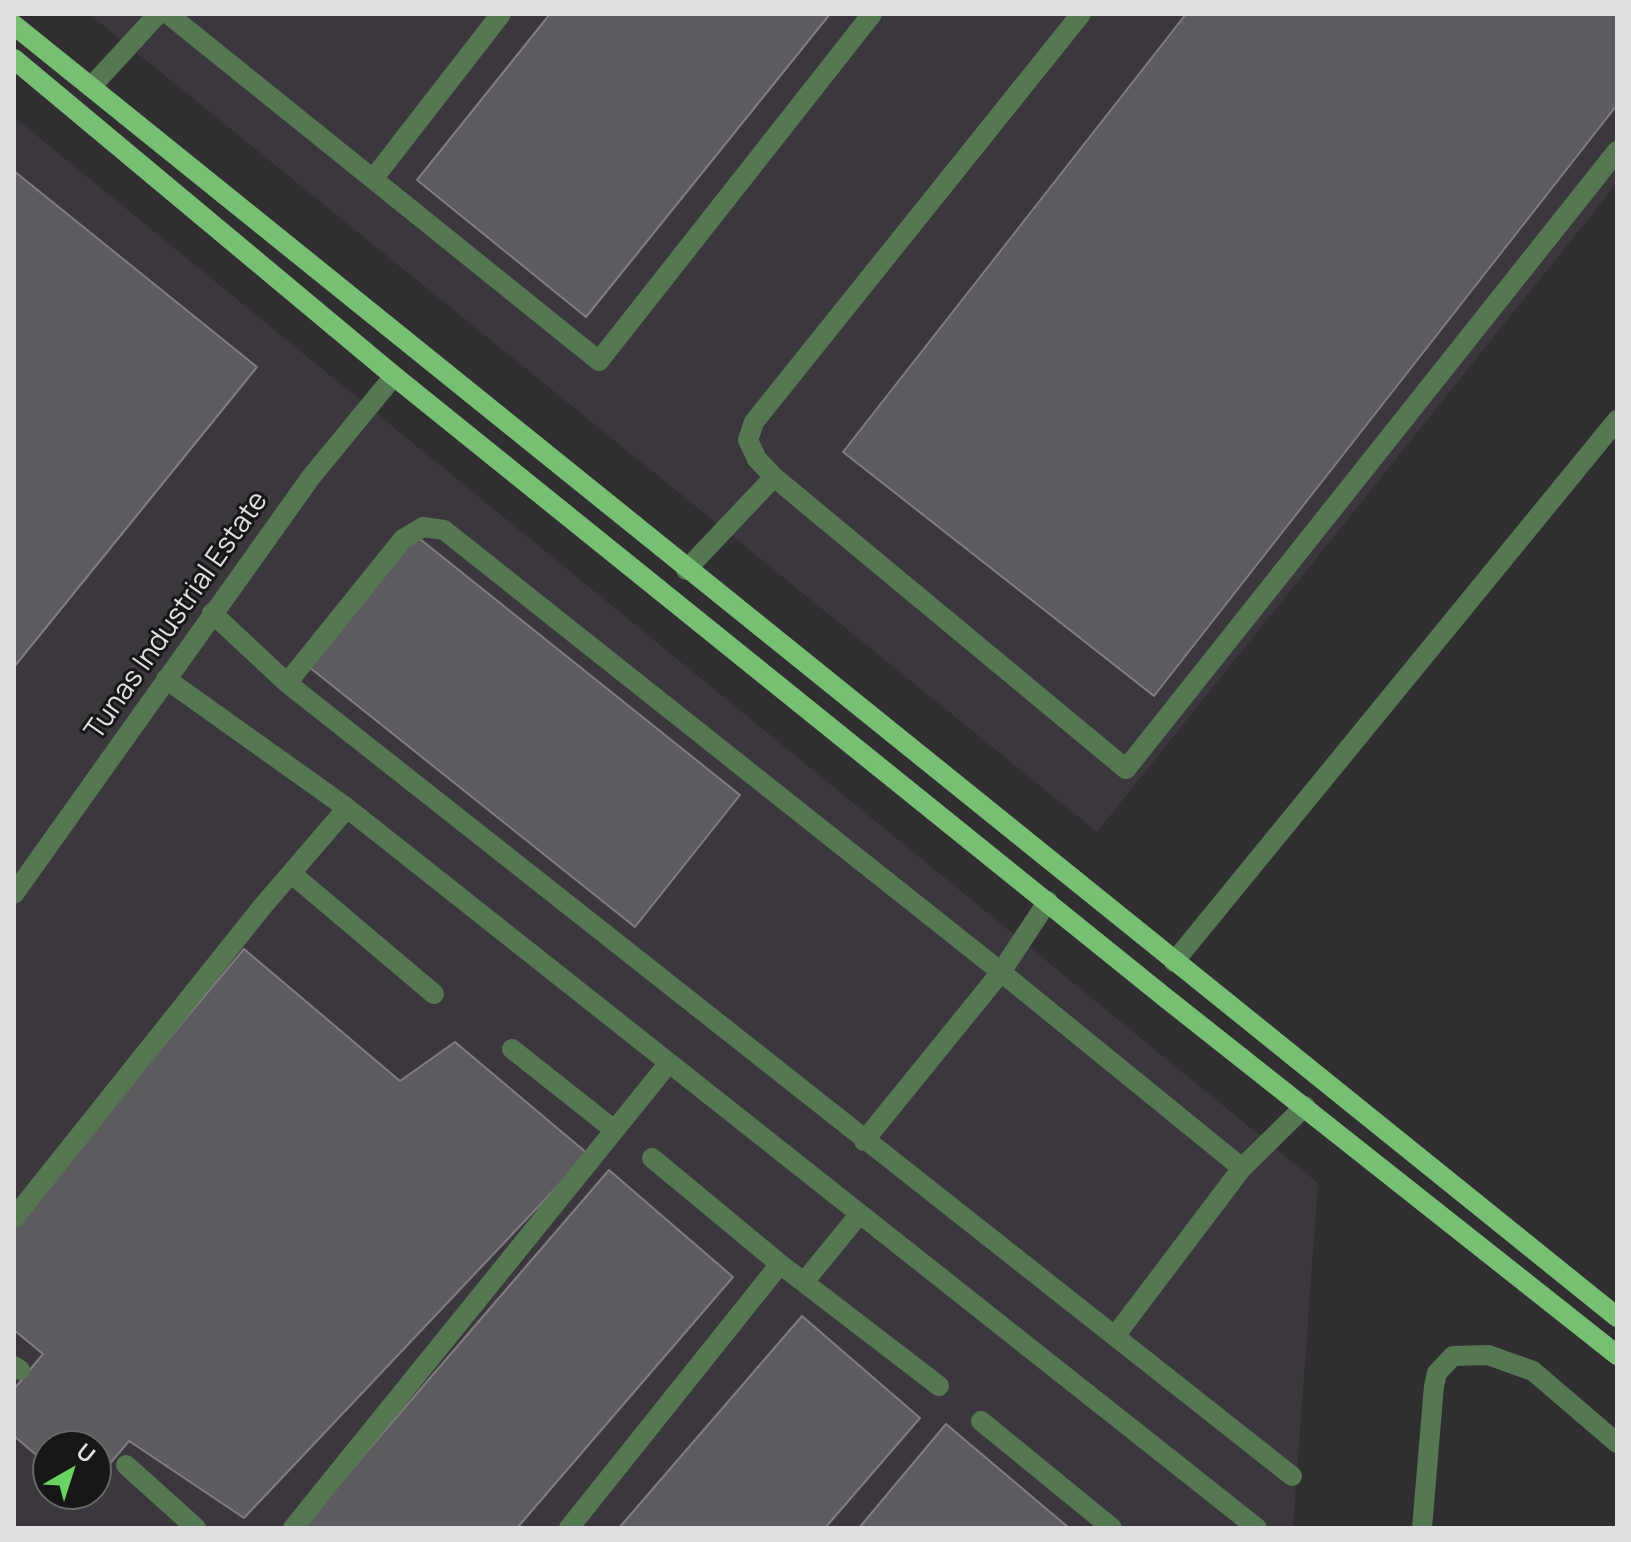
<!DOCTYPE html>
<style>
body{margin:0}
#map{position:relative;width:1631px;height:1542px;overflow:hidden;background:#312e32;font-family:Manrope,sans-serif}
canvas{display:block}
.frame{position:absolute;inset:0;border:16px solid #e1dfe2;pointer-events:none}
.north{position:absolute;left:32px;top:1430px;width:80px;height:80px;box-sizing:border-box;background:#181718;border:2px solid #686769;border-radius:50%;rotate:39deg;font-size:22px;font-weight:700;line-height:32px;text-align:center;color:#e1dfe2}
.north::after{content:'';display:block;margin:auto;width:28px;height:36px;background:#6ad364;clip-path:polygon(50% 0,100% 100%,50% 72%,0 100%)}
</style>
<div id="map">
<canvas width="1631" height="1542"></canvas>
<div class="frame"></div>
<div class="north">U</div>
</div>
<script>
const ctx = document.querySelector('canvas').getContext('2d');
ctx.lineJoin = 'round';
function fillPath(path, color) { ctx.fillStyle = color; ctx.fill(path, 'evenodd'); }
const poly = rows => new Path2D(rows.map(r => 'M' + r).join(''));
function trace(path, color, width, dash) { ctx.strokeStyle = color; ctx.lineWidth = width; ctx.lineCap = dash ? 'butt' : 'round'; ctx.setLineDash(dash || []); ctx.stroke(path); }
function write(font, color, halo, rows, align = 'center') {
  ctx.font = font + ' Manrope,sans-serif'; ctx.lineWidth = 6; ctx.setLineDash([]); ctx.textBaseline = 'middle'; ctx.strokeStyle = halo; ctx.fillStyle = color; for (const [text, x, y, turn = 0] of rows) {
    ctx.save(); ctx.translate(x, y); ctx.rotate((+turn || 0) * Math.PI / 180); ctx.textAlign = isNaN(turn) ? turn : align; if (halo) ctx.strokeText(text, 0, 0); ctx.fillText(text, 0, 0); ctx.restore();
  }
}
fillPath(poly([
 [89,14,1617,14,1617,183,1097,832],
 [14,117,1318,1183,1293,1528,14,1528],
 [48,1446,96,1446,96,1494,48,1494]
]), '#3c363f');
const building = poly([
 [550,14,830,14,586,317,417,180,550,14],
 [1186,14,1617,14,1617,105,1154,696,843,452,1186,14],
 [14,171,257,367,14,667,14,171],
 [415,535,740,795,635,927,309,667,415,535],
 [244,949,400,1081,455,1042,588,1154,244,1518,129,1441,96,1480,96,1446,48,1446,48,1465,14,1436,14,1389,43,1354,14,1330,14,1223,244,949],
 [609,1170,733,1277,517,1528,301,1528,609,1170],
 [802,1316,920,1418,825,1528,619,1528,802,1316],
 [946,1424,1069,1528,859,1528,946,1424]
]);
fillPath(building, '#5e5b60');
trace(building, '#807c81', 2);
trace(poly([
 [168,14,599,361,872,14],
 [1081,14,754,422,748,440,757,459,774,477,1126,769,1617,151],
 [91,87,158,14],
 [373,179,501,14],
 [686,570,774,477],
 [212,613,287,683,1292,1476],
 [166,679,347,808,1257,1528],
 [287,683,403,539,423,527,444,530,1001,972,1242,1168],
 [292,874,434,994],
 [14,894,311,477,394,376],
 [1174,962,1617,420],
 [512,1049,613,1129],
 [864,1141,1001,972,1048,901],
 [14,1218,262,907,347,808],
 [780,1264,939,1386],
 [804,1282,858,1216],
 [1115,1336,1242,1168,1305,1106],
 [14,1366,20,1370],
 [981,1421,1112,1528],
 [126,1465,196,1528],
 [293,1528,668,1064],
 [569,1528,780,1264,652,1158],
 [1422,1528,1434,1386,1437,1373,1453,1356,1488,1355,1533,1371,1617,1443]
]), '#557852', 20);
trace(poly([
 [14,25,1617,1317],
 [14,59,394,376,1167,999,1617,1355]
]), '#77bf72', 20);
write('28px', '#e1dfe2', '#181718', [
 ["Tunas Industrial Estate",177,616,-55]
]);
</script>
